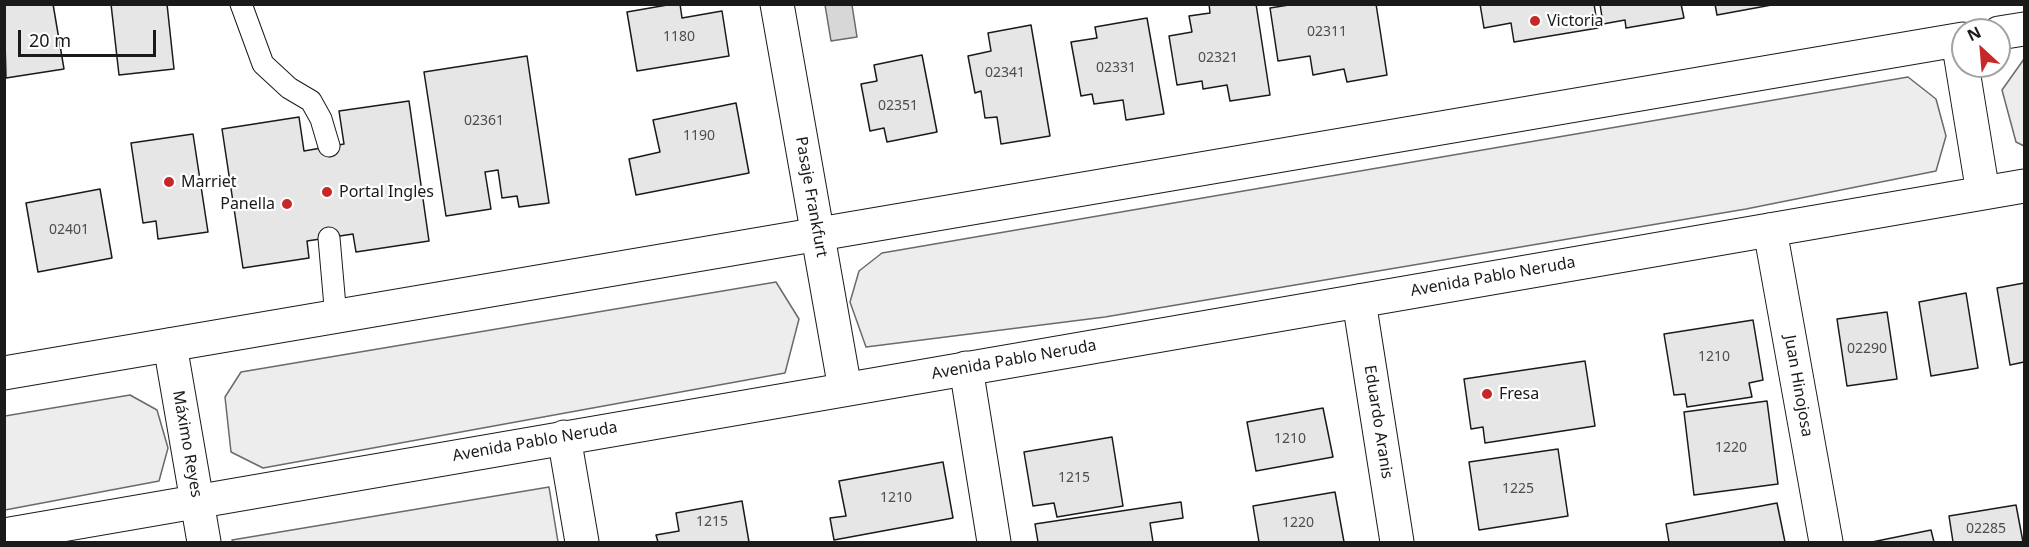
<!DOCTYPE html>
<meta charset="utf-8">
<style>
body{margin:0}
#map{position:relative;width:2029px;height:547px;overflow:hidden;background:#fff;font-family:"Noto Sans",sans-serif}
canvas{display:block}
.frame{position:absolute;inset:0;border:6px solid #1a1a1a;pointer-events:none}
.north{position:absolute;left:1951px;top:18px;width:60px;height:60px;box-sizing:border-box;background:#fff;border:2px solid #a3a3a3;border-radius:50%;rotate:334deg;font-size:16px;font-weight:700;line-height:24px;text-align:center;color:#1a1a1a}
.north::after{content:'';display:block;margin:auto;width:21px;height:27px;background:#c62828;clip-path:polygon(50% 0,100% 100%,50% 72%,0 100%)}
.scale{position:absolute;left:18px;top:30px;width:138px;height:27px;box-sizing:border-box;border:3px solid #1a1a1a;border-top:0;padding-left:8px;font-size:18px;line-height:21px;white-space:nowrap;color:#1a1a1a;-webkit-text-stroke:4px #fff;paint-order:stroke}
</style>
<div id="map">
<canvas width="2029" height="547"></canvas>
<div class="frame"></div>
<div class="north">N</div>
<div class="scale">20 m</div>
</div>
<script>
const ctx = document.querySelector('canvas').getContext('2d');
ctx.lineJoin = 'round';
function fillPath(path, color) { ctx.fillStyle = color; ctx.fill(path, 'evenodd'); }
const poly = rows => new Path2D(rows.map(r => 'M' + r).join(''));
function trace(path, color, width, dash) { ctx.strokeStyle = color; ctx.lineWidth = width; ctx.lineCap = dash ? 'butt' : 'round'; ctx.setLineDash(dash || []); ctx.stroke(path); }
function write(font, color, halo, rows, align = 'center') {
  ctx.font = font + ' "Noto Sans",sans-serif'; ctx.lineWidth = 4.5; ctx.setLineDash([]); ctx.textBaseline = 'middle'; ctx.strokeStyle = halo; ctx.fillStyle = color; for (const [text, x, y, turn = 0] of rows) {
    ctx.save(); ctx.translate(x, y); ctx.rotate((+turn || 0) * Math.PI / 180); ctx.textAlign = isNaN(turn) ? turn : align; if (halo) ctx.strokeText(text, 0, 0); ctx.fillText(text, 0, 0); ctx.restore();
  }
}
const built = poly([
 [2024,59,2024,146,2016,142,2002,90,2024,59],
 [1908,77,1936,99,1946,136,1936,171,1746,209,1105,317,866,347,850,302,859,271,882,253,1908,77],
 [776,282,799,319,785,373,263,468,231,452,225,397,241,372,776,282],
 [130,395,157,410,168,448,159,481,5,510,5,416,130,395],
 [549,487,558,542,233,542,232,540,549,487]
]);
fillPath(built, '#ededed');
trace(built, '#6a6a6a', 1.5);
const water = poly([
 [825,5,852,5,857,37,831,41,825,5]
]);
fillPath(water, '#d7d7d7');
trace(water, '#6a6a6a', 1.5);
const building = poly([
 [4,4,53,4,64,69,6,78,4,4],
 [111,4,167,4,174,69,119,75,111,4],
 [673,4,680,4,682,18,722,11,729,56,637,71,627,12,673,4],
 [1209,4,1256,4,1270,95,1230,101,1227,85,1203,89,1202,81,1177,85,1169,36,1192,32,1189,16,1210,13,1209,4],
 [1295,4,1376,4,1387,75,1347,82,1344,69,1313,75,1310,56,1278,61,1270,8,1295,4],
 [1480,4,1594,4,1598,28,1514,42,1511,23,1484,28,1480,4],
 [1600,4,1681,4,1684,18,1626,28,1625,20,1603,24,1600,4],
 [1715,4,1777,4,1717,15,1715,4],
 [1147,18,1164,114,1126,120,1123,100,1094,104,1092,94,1081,96,1071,42,1097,38,1095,27,1147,18],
 [1031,25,1050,136,1001,144,997,117,985,118,981,91,975,93,968,56,991,51,988,33,1031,25],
 [922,55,937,132,887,142,884,128,870,131,861,84,877,81,874,65,922,55],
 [527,56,549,203,519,207,517,196,502,198,498,170,485,172,491,209,446,216,424,72,527,56],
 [409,101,429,241,356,252,353,234,307,241,309,258,243,268,222,129,299,117,304,151,344,144,339,111,409,101],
 [736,103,749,173,636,195,629,159,660,152,653,120,736,103],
 [193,134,208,232,158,239,156,221,143,223,131,143,193,134],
 [100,189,112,258,38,272,26,203,100,189],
 [2024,283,2024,362,2010,365,1997,288,2024,283],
 [1966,293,1978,368,1931,376,1919,302,1966,293],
 [1887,312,1897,379,1847,386,1837,319,1887,312],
 [1753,320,1763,380,1749,383,1752,397,1687,407,1685,394,1674,395,1664,334,1753,320],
 [1585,361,1595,426,1485,443,1483,427,1471,429,1464,379,1585,361],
 [1767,401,1778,484,1694,495,1684,412,1767,401],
 [1323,408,1333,457,1256,471,1247,422,1323,408],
 [1112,437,1123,506,1057,517,1054,503,1033,506,1024,452,1112,437],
 [1558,449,1568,516,1479,530,1469,462,1558,449],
 [943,462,953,518,834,540,830,518,846,516,839,481,943,462],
 [1335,492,1344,542,1259,542,1253,506,1335,492],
 [742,501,749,542,658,542,656,535,679,531,676,513,742,501],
 [1181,502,1183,518,1150,523,1153,542,1038,542,1035,524,1181,502],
 [1777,503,1785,542,1669,542,1666,524,1777,503],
 [2016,505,2023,542,1953,542,1949,516,2016,505],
 [1931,530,1934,542,1872,542,1931,530]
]);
fillPath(building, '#e6e6e6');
trace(building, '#1a1a1a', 1.5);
const service = poly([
 [241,4,263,64,289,88,311,101,321,119,329,146],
 [329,238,336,318]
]);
const minor = poly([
 [777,4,845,389],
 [1770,230,1826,542],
 [1359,301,1397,542],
 [170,345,204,542],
 [966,368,994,542],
 [564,437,582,542]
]);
const tertiary = poly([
 [1999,33,2024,29],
 [1958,40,1983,193],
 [4,373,1963,39],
 [4,535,2024,186]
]);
trace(service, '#1a1a1a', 23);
trace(minor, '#1a1a1a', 35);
trace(tertiary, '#1a1a1a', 35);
trace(service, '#fff', 21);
trace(minor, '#fff', 33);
trace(tertiary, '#fff', 33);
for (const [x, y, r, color] of [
 [1535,21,6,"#c62828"],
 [169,182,6,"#c62828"],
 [327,192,6,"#c62828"],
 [287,204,6,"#c62828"],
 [1487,394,6,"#c62828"]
]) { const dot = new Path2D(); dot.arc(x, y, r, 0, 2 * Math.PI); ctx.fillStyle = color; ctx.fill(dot); trace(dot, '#fff', 2); }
write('14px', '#4d4d4d', null, [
 ["02311",1327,32],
 ["1180",679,37],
 ["02321",1218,58],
 ["02331",1116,68],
 ["02341",1005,73],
 ["02351",898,106],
 ["02361",484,121],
 ["1190",699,136],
 ["02401",69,230],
 ["02290",1867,349],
 ["1210",1714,357],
 ["1210",1290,439],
 ["1220",1731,448],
 ["1215",1074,478],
 ["1225",1518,489],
 ["1210",896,498],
 ["1215",712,522],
 ["1220",1298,523],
 ["02285",1986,529]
]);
write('16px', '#1a1a1a', '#fff', [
 ["Victoria",1547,21],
 ["Marriet",181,182],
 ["Portal Ingles",339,192],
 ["Panella",275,204,"right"],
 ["Fresa",1499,394]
], 'left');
write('16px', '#1a1a1a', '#fff', [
 ["Pasaje Frankfurt",811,197,80],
 ["Avenida Pablo Neruda",1493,277,-10],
 ["Avenida Pablo Neruda",1014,360,-10],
 ["Juan Hinojosa",1798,386,80],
 ["Eduardo Aranis",1378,422,81],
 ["Avenida Pablo Neruda",535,442,-10],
 ["Máximo Reyes",187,444,80]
]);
</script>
